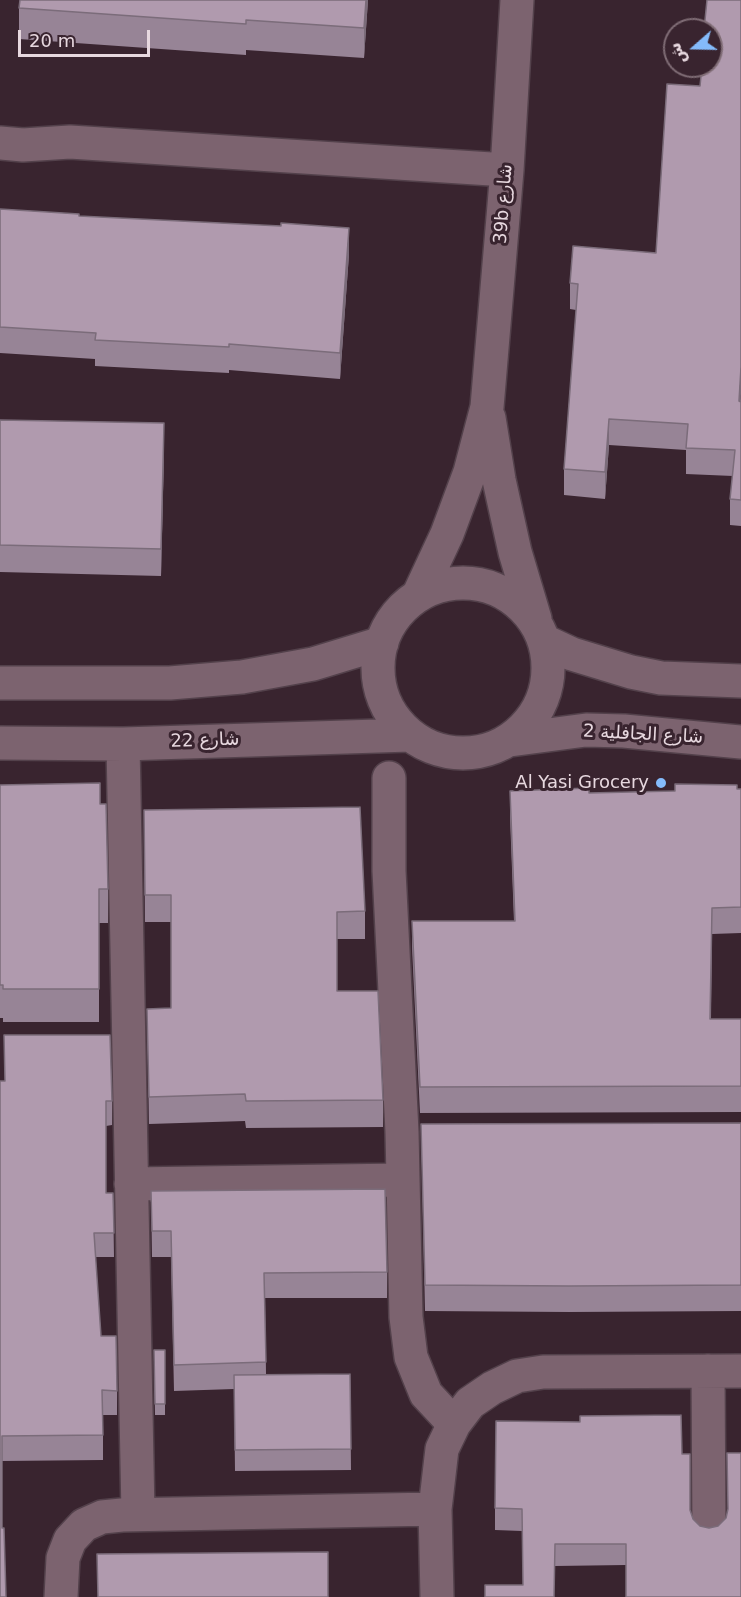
<!DOCTYPE html>
<meta charset="utf-8">
<style>
body{margin:0}
#map{position:relative;width:741px;height:1597px;overflow:hidden;background:#39242f;font-family:"DejaVu Sans","Noto Naskh Arabic",sans-serif}
canvas{display:block}
.north{position:absolute;left:663px;top:18px;width:60px;height:60px;box-sizing:border-box;background:#39242f;border:2px solid #7f6c75;border-radius:50%;rotate:250deg;font-size:16px;font-weight:700;line-height:24px;text-align:center;color:#e7d8df}
.north::after{content:'';display:block;margin:auto;width:21px;height:27px;background:#84bbfb;clip-path:polygon(50% 0,100% 100%,50% 72%,0 100%)}
.scale{position:absolute;left:18px;top:30px;width:132px;height:27px;box-sizing:border-box;border:3px solid #e7d8df;border-top:0;padding-left:8px;font-size:18px;line-height:21px;white-space:nowrap;color:#e7d8df;-webkit-text-stroke:4px #39242f;paint-order:stroke}
</style>
<div id="map">
<canvas width="741" height="1597"></canvas>
<div class="north">ش</div>
<div class="scale">20 m</div>
</div>
<script>
const ctx = document.querySelector('canvas').getContext('2d');
ctx.lineJoin = 'round';
const poly = rows => new Path2D(rows.map(r => 'M' + r).join(''));
function trace(path, color, width, dash) { ctx.strokeStyle = color; ctx.lineWidth = width; ctx.lineCap = dash ? 'butt' : 'round'; ctx.setLineDash(dash || []); ctx.stroke(path); }
function fillPath(path, color) { ctx.fillStyle = color; ctx.fill(path, 'evenodd'); }
function write(font, color, halo, rows, align = 'center') {
  ctx.font = font + ' "DejaVu Sans","Noto Naskh Arabic",sans-serif'; ctx.lineWidth = 6; ctx.setLineDash([]); ctx.textBaseline = 'middle'; ctx.strokeStyle = halo; ctx.fillStyle = color; for (const [text, x, y, turn = 0] of rows) {
    ctx.save(); ctx.translate(x, y); ctx.rotate((+turn || 0) * Math.PI / 180); ctx.textAlign = isNaN(turn) ? turn : align; if (halo) ctx.strokeText(text, 0, 0); ctx.fillText(text, 0, 0); ctx.restore();
  }
}
const minor = poly([
 [0,143,23,145,70,142,507,170],
 [489,418,499,480,515,552,535,619],
 '378 668a85 85 0 1 1 170 0a85 85 0 1 1-170 0Z',
 [419,594,447,534,470,472,487,407,507,170,517,0],
 [544,641,572,654,631,672,661,678,741,681],
 [0,683,170,683,242,677,313,664,382,643],
 [510,740,586,730,624,731,741,742],
 [0,743,123,744,410,735],
 [123,744,138,1514],
 [389,778,389,871,402,1132,406,1317,411,1357,426,1394,454,1424],
 [131,1184,403,1180],
 [708,1371,709,1531],
 [61,1597,63,1558,70,1540,84,1525,102,1517,122,1515,435,1509],
 [437,1597,435,1509,442,1449,454,1424,470,1403,492,1388,517,1376,543,1372,741,1371]
]);
trace(minor, '#53414b', 36);
trace(minor, '#7c636f', 33);
fillPath(poly([
 [368,0,364,58,246,50,246,55,19,39,19,8],
 [700,86,741,402,741,526,730,525,730,499,733,476,686,474,686,450,609,445,605,499,564,495,564,469,576,310,570,309,570,283,656,253],
 [0,209,79,216,349,254,340,379,229,370,229,373,95,366,95,359,0,353],
 [0,420,164,450,161,576,0,572],
 [0,785,108,889,108,923,99,923,99,1022,3,1022,3,1018,0,1018],
 [741,789,741,933,712,934,711,1019,741,1019,741,1112,420,1113,412,947,412,921,514,921,510,817,510,791,589,793],
 [144,810,365,911,365,939,337,939,337,991,383,1100,383,1127,246,1128,245,1121,149,1124,147,1009,171,1008,171,922,145,922],
 [4,1035,112,1101,112,1125,106,1126,106,1193,113,1193,114,1257,95,1257,101,1336,117,1391,117,1415,103,1415,103,1460,2,1461,2,1528,0,1597,5,1081],
 [741,1123,741,1311,569,1312,425,1311,421,1124],
 [151,1191,387,1272,387,1298,265,1298,266,1374,350,1374,351,1470,235,1471,234,1389,174,1391,171,1257,152,1257],
 [154,1350,165,1350,165,1415,155,1415],
 [682,1454,690,1510,693,1519,700,1526,709,1528,718,1526,726,1518,741,1597,626,1565,555,1566,523,1585,522,1531,495,1530,495,1508]
]), '#978496');
fillPath(poly([
 [366,0,368,0,364,58,364,28],
 [349,228,349,254,340,379,340,353],
 [741,367,741,394,739,428,739,401],
 [609,419,609,445,605,499,605,472],
 [164,423,164,450,161,576,161,549]
]), '#7b6c7a');
const building = poly([
 [20,0,366,0,364,28,246,20,246,24,19,8,20,0],
 [707,0,741,0,741,367,739,401,741,402,741,500,730,499,735,450,686,448,688,424,609,419,605,472,564,469,578,284,570,283,573,246,656,253,667,84,700,86,702,66,711,66,711,30,704,30,707,0],
 [0,209,79,214,79,216,281,226,281,223,349,228,340,353,229,344,229,347,95,340,96,333,0,327,0,209],
 [0,420,164,423,161,549,0,545,0,420],
 [100,783,100,804,106,804,108,889,99,889,99,989,3,989,3,985,0,985,0,785,100,783],
 [675,784,737,785,737,789,741,789,741,907,712,908,710,1019,741,1019,741,1086,420,1087,412,921,515,921,510,791,589,788,589,793,675,791,675,784],
 [360,807,365,911,337,912,337,991,378,991,383,1100,246,1101,245,1094,149,1097,147,1009,171,1008,171,895,145,895,144,810,360,807],
 [4,1035,110,1035,112,1101,106,1101,106,1193,113,1193,114,1233,94,1233,101,1336,116,1336,117,1391,102,1390,103,1435,2,1436,2,1528,4,1528,6,1597,0,1597,0,1081,5,1081,4,1035],
 [741,1123,741,1285,569,1286,425,1285,421,1124,741,1123],
 [385,1189,387,1272,264,1273,266,1362,174,1365,171,1231,152,1231,151,1191,385,1189],
 [154,1350,165,1350,165,1404,155,1404,154,1350],
 [350,1374,351,1449,235,1450,234,1375,350,1374],
 [681,1415,682,1454,690,1454,690,1510,693,1519,700,1526,709,1528,718,1526,726,1518,728,1509,727,1453,741,1453,741,1597,626,1597,626,1544,555,1544,554,1597,485,1597,485,1585,523,1585,522,1509,495,1508,496,1421,580,1422,580,1416,681,1415],
 [328,1552,328,1597,98,1597,97,1554,328,1552]
]);
fillPath(building, '#b09aae');
trace(building, '#7b6c7a', 1.5);
for (const [x, y, r, color] of [
 [661,783,6,"#84bbfb"]
]) { const dot = new Path2D(); dot.arc(x, y, r, 0, 2 * Math.PI); ctx.fillStyle = color; ctx.fill(dot); trace(dot, '#39242f', 2); }
write('18px', '#e7d8df', '#39242f', [
 ["39b شارع",504,204,-86],
 ["شارع الجافلية 2",643,735,3],
 ["شارع 22",205,741,-2]
]);
write('18px', '#e7d8df', '#39242f', [
 ["Al Yasi Grocery",649,783]
], 'right');
</script>
